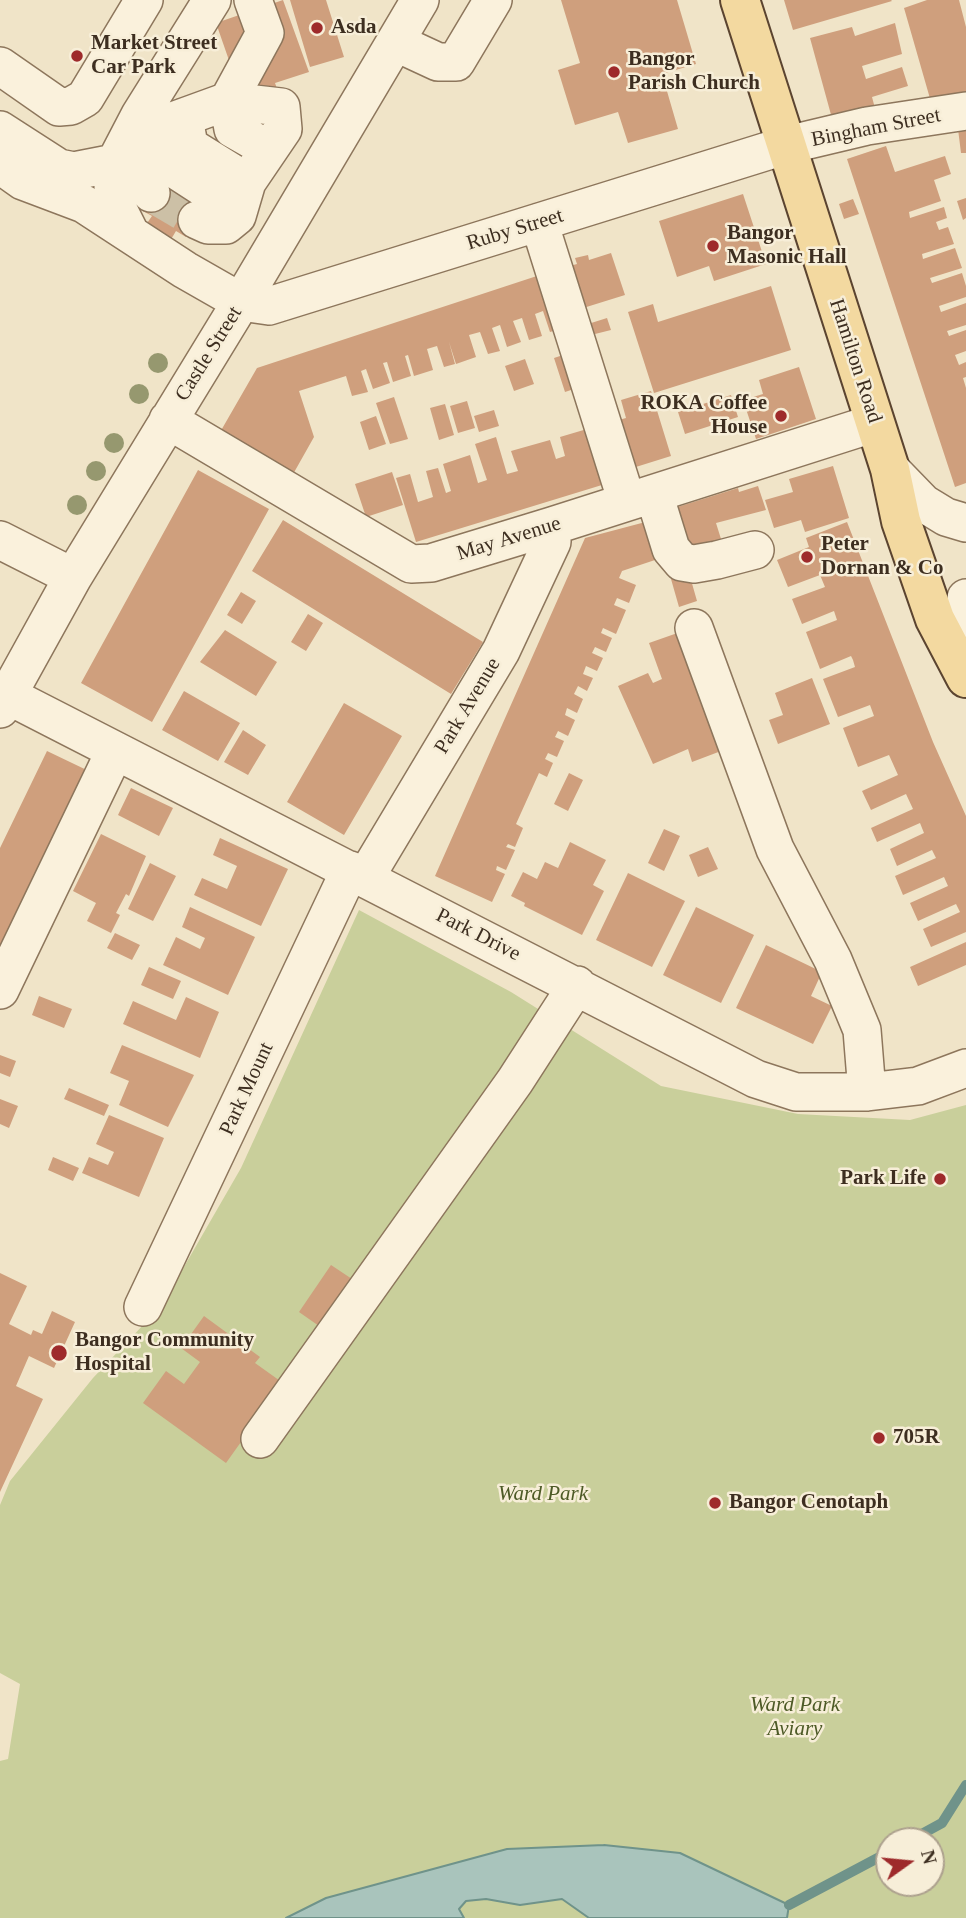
<!DOCTYPE html>
<style>
body{margin:0}
#map{position:relative;width:966px;height:1918px;overflow:hidden;background:#f0e4c8;font-family:"Times New Roman",serif}
canvas{display:block}
.north{position:absolute;left:875px;top:1827px;width:70px;height:70px;box-sizing:border-box;background:#f7eed8;border:2px solid #ada18e;border-radius:50%;rotate:75deg;font-size:19px;font-weight:700;line-height:28px;text-align:center;color:#3d2e20}
.north::after{content:'';display:block;margin:auto;width:24px;height:32px;background:#9e2a2b;clip-path:polygon(50% 0,100% 100%,50% 72%,0 100%)}
</style>
<div id="map">
<canvas width="966" height="1918"></canvas>
<div class="north">N</div>
</div>
<script>
const ctx = document.querySelector('canvas').getContext('2d');
ctx.lineJoin = 'round';
function fillPath(path, color) { ctx.fillStyle = color; ctx.fill(path, 'evenodd'); }
const poly = rows => new Path2D(rows.map(r => 'M' + r).join(''));
function trace(path, color, width, dash) { ctx.strokeStyle = color; ctx.lineWidth = width; ctx.lineCap = dash ? 'butt' : 'round'; ctx.setLineDash(dash || []); ctx.stroke(path); }
function write(font, color, halo, rows, align = 'center') {
  ctx.font = font + ' "Times New Roman",serif'; ctx.lineWidth = 5; ctx.setLineDash([]); ctx.textBaseline = 'middle'; ctx.strokeStyle = halo; ctx.fillStyle = color; for (const [text, x, y, turn = 0] of rows) {
    ctx.save(); ctx.translate(x, y); ctx.rotate((+turn || 0) * Math.PI / 180); ctx.textAlign = isNaN(turn) ? turn : align; if (halo) ctx.strokeText(text, 0, 0); ctx.fillText(text, 0, 0); ctx.restore();
  }
}
fillPath(poly([
 [359,910,511,992,661,1086,798,1114,910,1120,966,1105,966,1918,0,1918,0,1761,8,1759,20,1684,0,1673,0,1505,10,1481,93,1378,162,1305,241,1168],
 [889,1841,931,1841,931,1883,889,1883]
]), '#c9cf9b');
const water = poly([
 [604,1845,680,1853,789,1905,787,1918,589,1918,562,1899,520,1905,486,1899,466,1901,459,1909,464,1918,286,1918,326,1898,507,1849,604,1845]
]);
fillPath(water, '#a9c4bc');
trace(water, '#6f938a', 2);
trace(poly([
 [909,1841,942,1823,966,1785],
 [789,1905,889,1852]
]), '#6f938a', 10);
fillPath(poly([
 [283,0,309,72,275,83,281,100,247,112,216,23],
 [290,0,326,0,344,57,310,67],
 [561,0,677,0,696,64,662,74,678,129,628,143,618,112,575,125,558,70,580,63],
 [784,0,891,0,892,1,793,30],
 [927,0,959,0,966,27,966,97,931,102,904,8],
 [895,23,902,54,862,66,866,79,902,67,908,86,872,97,876,112,833,122,810,38,852,27,855,36],
 [966,128,966,153,961,153,958,129],
 [886,146,895,172,945,156,951,174,934,180,941,201,909,212,910,218,944,207,947,218,936,222,939,230,948,227,954,244,922,254,923,259,955,248,962,268,930,278,932,283,962,273,966,286,966,297,939,306,941,312,966,303,966,325,947,331,949,336,966,330,966,351,955,355,959,365,966,362,966,377,963,378,966,388,966,483,955,487,847,159],
 [160,179,205,207,186,237,176,231,170,241,145,226,152,216,141,210],
 [743,194,766,264,714,281,709,266,677,277,659,221],
 [966,198,966,218,963,220,957,201],
 [853,199,859,214,844,219,839,204],
 [611,253,625,295,580,309,566,267,577,264,575,258,588,255,589,260],
 [546,273,563,328,550,332,543,311,535,314,542,336,529,340,522,318,513,321,521,342,507,347,500,325,492,328,500,351,488,354,480,332,469,335,476,357,456,364,449,342,455,364,444,367,437,346,427,349,433,370,414,376,408,355,405,356,411,376,393,382,387,362,383,363,390,383,373,389,366,369,361,371,368,392,352,396,346,376,299,391,314,437,292,476,219,434,257,368],
 [771,286,791,350,654,393,628,312,653,304,658,322],
 [607,318,611,330,591,335,588,324],
 [572,352,583,386,565,392,554,358],
 [525,359,534,384,514,391,505,366],
 [799,367,816,419,756,439,743,400,763,394,759,380],
 [651,391,671,456,623,471,608,423,626,418,621,400],
 [731,395,738,417,685,434,678,412],
 [394,397,408,439,390,444,376,403],
 [467,401,475,428,458,433,450,406],
 [445,404,454,435,439,440,430,408],
 [494,410,499,426,479,432,474,416],
 [376,416,386,444,369,450,360,422],
 [587,429,615,481,416,542,396,478,410,474,418,502,433,497,426,471,438,468,446,493,451,491,443,464,470,455,478,483,487,480,475,444,496,437,507,474,518,471,511,451,550,440,556,459,565,456,560,437],
 [833,466,849,518,805,532,801,520,774,528,765,500,793,492,789,479],
 [198,470,269,509,152,722,81,683],
 [392,472,403,505,366,517,355,484],
 [758,486,766,510,716,523,721,539,681,552,668,510,738,488,739,492],
 [283,520,483,642,451,694,252,571],
 [653,520,664,557,622,571,619,578,636,585,629,603,617,598,614,605,626,610,616,634,603,628,601,633,612,638,606,652,595,647,592,653,603,658,597,671,586,666,583,674,593,678,587,691,578,686,574,694,583,699,577,713,567,708,565,715,575,720,568,736,558,731,555,737,564,741,557,757,548,753,545,759,553,763,547,777,539,773,516,824,523,828,515,847,508,844,506,847,515,850,506,870,497,866,496,870,505,874,492,902,435,876,585,538],
 [847,522,933,742,966,816,966,932,931,947,923,929,960,912,956,904,918,921,910,903,948,886,944,877,903,895,895,876,936,858,932,850,897,866,890,849,924,833,920,823,877,842,871,828,913,809,906,794,871,810,862,791,898,775,889,755,858,767,843,728,874,716,870,705,838,717,823,679,855,667,853,660,851,656,820,669,806,632,837,620,834,611,802,624,792,599,825,587,820,575,788,587,777,560,809,547,806,538],
 [689,573,697,601,679,607,671,579],
 [241,592,256,601,242,624,227,615],
 [308,614,323,623,306,651,291,642],
 [225,630,277,662,256,696,200,662],
 [686,630,729,748,692,762,688,749,653,764,618,686,648,673,653,683,662,679,649,643],
 [812,678,830,724,778,744,769,720,783,715,775,693],
 [184,691,240,723,218,761,162,730],
 [344,703,402,736,344,835,287,802],
 [243,730,266,745,248,775,224,762],
 [47,751,95,774,0,969,0,848],
 [569,773,583,780,568,811,554,804],
 [131,788,173,808,159,836,118,815],
 [664,829,680,836,664,871,648,863],
 [101,834,146,856,129,896,126,894,116,913,120,915,111,933,87,921,96,903,73,891],
 [220,838,288,869,261,926,194,895,202,878,227,889,237,866,213,855],
 [570,842,606,860,593,885,604,891,582,935,524,906,525,903,511,896,523,872,537,879,545,862,558,868],
 [708,847,718,869,698,877,689,855],
 [150,863,176,876,153,921,128,909],
 [628,873,685,901,652,967,596,940],
 [190,907,255,937,228,995,163,965,176,937,200,949,205,938,182,927],
 [696,907,754,935,721,1003,663,975],
 [115,933,140,945,132,960,107,948],
 [966,942,966,965,918,986,910,967],
 [766,945,822,972,811,996,832,1006,813,1044,736,1008],
 [149,967,181,981,173,999,141,985],
 [39,996,72,1009,64,1028,32,1015],
 [186,997,219,1012,200,1058,123,1024,133,1001,176,1020],
 [122,1045,194,1075,168,1127,119,1105,129,1081,110,1073],
 [0,1055,16,1061,10,1077,0,1073],
 [69,1088,109,1105,104,1116,64,1099],
 [0,1099,18,1106,9,1128,0,1124],
 [109,1115,164,1138,139,1197,82,1173,89,1157,108,1165,114,1152,96,1144],
 [53,1157,79,1168,73,1181,48,1170],
 [331,1265,364,1287,329,1333,299,1312],
 [0,1273,27,1286,9,1324,31,1335,33,1330,42,1334,52,1311,75,1322,54,1368,29,1356,16,1386,43,1399,0,1492],
 [204,1316,260,1357,255,1363,283,1383,226,1463,143,1403,166,1371,184,1384,200,1362,181,1348]
]), '#cf9f7d');
trace(poly([
 [151,193,197,220]
]), '#ccc0a6', 37, [37, 18]);
const minor = poly([
 [397,43,438,62,456,62,493,0],
 [0,66,59,107,71,106,85,98,144,0],
 [184,117,189,146,247,182,237,216,226,225,208,225,197,220],
 [151,119,173,121,228,101,265,33,253,0],
 [173,121,171,157,179,172,216,196,247,182,283,129,281,107,228,101,233,129,268,149],
 [0,130,59,168,74,171,115,163],
 [0,165,23,181,84,204,185,270,241,302,269,306,787,145,867,126,966,111],
 [151,193,147,184,147,167,173,122],
 [539,222,627,502],
 [129,231,117,207,113,186,115,163,140,115,212,0],
 [168,420,411,564,431,563,552,526,875,423],
 [890,469,923,503,946,517,966,523],
 [654,494,671,549,682,562,694,564,717,560,755,550],
 [0,540,73,577],
 [694,628,775,849,833,960,862,1030,867,1092],
 [965,675,966,598],
 [7,695,756,1079,796,1092,867,1092,918,1086,966,1068],
 [0,709,73,577,241,302,420,0],
 [365,878,501,651,552,542,552,526],
 [0,990,115,751],
 [143,1307,350,870],
 [260,1439,515,1081,577,985]
]);
const major = poly([
 [740,0,890,469,901,521,935,619,966,678]
]);
trace(minor, '#8d765c', 40);
trace(major, '#5b4430', 42);
trace(minor, '#faf1dc', 37);
trace(major, '#f3d9a0', 38);
ctx.fillStyle = '#96986f';
for (const [x, y] of [
 [158,363],
 [139,394],
 [114,443],
 [96,471],
 [77,505]
]) { ctx.beginPath(); ctx.arc(x, y, 10, 0, 2 * Math.PI); ctx.fill(); }
for (const [x, y, r, color] of [
 [317,28,7,"#9e2a2b"],
 [77,56,7,"#9e2a2b"],
 [614,72,7,"#9e2a2b"],
 [713,246,7,"#9e2a2b"],
 [781,416,7,"#9e2a2b"],
 [807,557,7,"#9e2a2b"],
 [940,1179,7,"#9e2a2b"],
 [59,1353,9,"#9e2a2b"],
 [879,1438,7,"#9e2a2b"],
 [715,1503,7,"#9e2a2b"]
]) { const dot = new Path2D(); dot.arc(x, y, r, 0, 2 * Math.PI); ctx.fillStyle = color; ctx.fill(dot); trace(dot, '#f7eed8', 2.5); }
write('bold 21px', '#3d2e20', '#f7eed8', [
 ["Asda",331,28],
 ["Market Street",91,44],
 ["Car Park",91,68],
 ["Bangor",628,60],
 ["Parish Church",628,84],
 ["Bangor",727,234],
 ["Masonic Hall",727,258],
 ["ROKA Coffee",767,404,"right"],
 ["House",767,428,"right"],
 ["Peter",821,545],
 ["Dornan & Co",821,569],
 ["Park Life",926,1179,"right"],
 ["Bangor Community",75,1341],
 ["Hospital",75,1365],
 ["705R",893,1438],
 ["Bangor Cenotaph",729,1503]
], 'left');
write('21px', '#3d2e20', '#f7eed8', [
 ["Bingham Street",876,128,-11],
 ["Ruby Street",515,230,-17],
 ["Castle Street",209,354,-58],
 ["Hamilton Road",855,361,72],
 ["May Avenue",509,539,-17],
 ["Park Avenue",468,706,-59],
 ["Park Drive",478,935,27],
 ["Park Mount",247,1089,-65]
]);
write('italic 21px', '#4d5a26', '#f7eed8', [
 ["Ward Park",543,1494],
 ["Ward Park",795,1705],
 ["Aviary",795,1729]
]);
</script>
